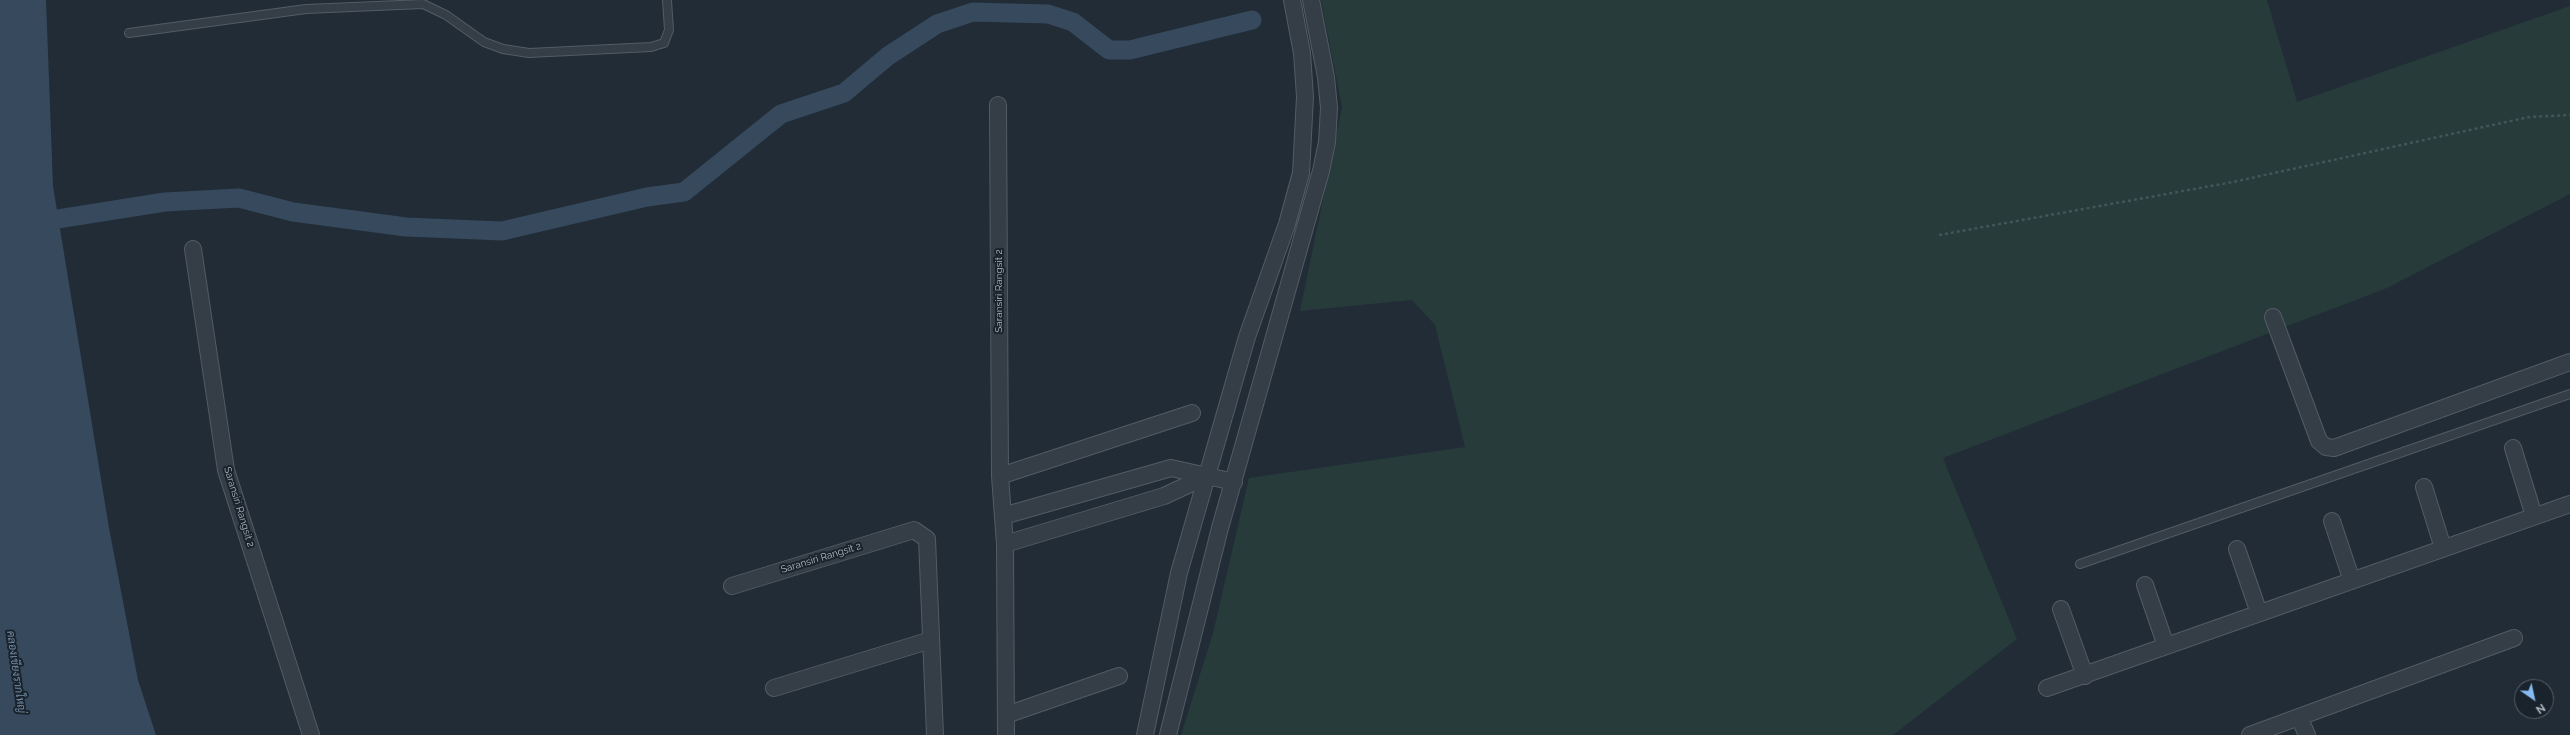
<!DOCTYPE html>
<meta charset="utf-8">
<style>
body{margin:0}
#map{position:relative;width:2570px;height:735px;overflow:hidden;background:#212c36;font-family:Raleway,sans-serif}
canvas{display:block}
.north{position:absolute;left:2514px;top:679px;width:40px;height:40px;box-sizing:border-box;background:#1a232c;border:1px solid #565f69;border-radius:50%;rotate:146deg;font-size:11px;font-weight:700;line-height:16px;text-align:center;color:#afb9c4}
.north::after{content:'';display:block;margin:auto;width:14px;height:18px;background:#86b8f2;clip-path:polygon(50% 0,100% 100%,50% 72%,0 100%)}
</style>
<div id="map">
<canvas width="2570" height="735"></canvas>
<div class="north">N</div>
</div>
<script>
const ctx = document.querySelector('canvas').getContext('2d');
ctx.lineJoin = 'round';
function fillPath(path, color) { ctx.fillStyle = color; ctx.fill(path, 'evenodd'); }
const poly = rows => new Path2D(rows.map(r => 'M' + r).join(''));
function trace(path, color, width, dash) { ctx.strokeStyle = color; ctx.lineWidth = width; ctx.lineCap = dash ? 'butt' : 'round'; ctx.setLineDash(dash || []); ctx.stroke(path); }
function write(font, color, halo, rows, align = 'center') {
  ctx.font = font + ' Raleway,Sarabun,sans-serif'; ctx.lineWidth = 4; ctx.setLineDash([]); ctx.textBaseline = 'middle'; ctx.strokeStyle = halo; ctx.fillStyle = color; for (const [text, x, y, turn = 0] of rows) {
    ctx.save(); ctx.translate(x, y); ctx.rotate((+turn || 0) * Math.PI / 180); ctx.textAlign = isNaN(turn) ? turn : align; if (halo) ctx.strokeText(text, 0, 0); ctx.fillText(text, 0, 0); ctx.restore();
  }
}
fillPath(poly([
 [1321,0,2267,0,2297,102,2570,6,2570,194,2387,288,1943,458,2017,639,1893,735,1181,735,1213,633,1249,478,1465,447,1435,325,1412,300,1300,311,1342,107]
]), '#263b3a');
fillPath(poly([
 [0,0,46,0,53,186,109,528,138,680,156,735,0,735]
]), '#36495d');
trace(poly([
 [0,228,165,202,239,198,293,212,406,227,502,231,647,197,684,192,781,114,844,93,888,56,937,24,973,12,1048,14,1073,22,1109,50,1130,50,1252,20]
]), '#36495d', 19);
const lane = poly([
 [129,33,306,9,423,4,446,15,484,42,503,49,529,53,651,47,664,43,669,30,667,0],
 [2080,564,2570,394]
]);
const street = poly([
 [998,105,1000,476,1005,544,1006,735],
 [193,249,226,470,311,735],
 [2273,317,2319,441,2326,447,2334,448,2570,362],
 [2513,448,2534,516],
 [1000,476,1192,413],
 [2424,487,2443,548],
 [1003,516,1171,468,1234,482],
 [2332,521,2352,581],
 [1005,544,1164,496,1207,476],
 [2237,549,2259,613],
 [2145,585,2166,646],
 [732,586,914,530,927,539,935,735],
 [2061,609,2085,676],
 [774,688,931,640],
 [2047,688,2570,504],
 [1006,715,1119,676],
 [2299,717,2307,735],
 [1145,735,1179,573,1247,337,1287,224,1301,173,1305,97,1302,53,1292,0],
 [1168,735,1220,528,1321,171,1327,142,1329,108,1326,77,1311,0],
 [2250,735,2514,638]
]);
trace(lane, '#525c65', 10);
trace(street, '#525c65', 18);
trace(poly([
 [1939,235,2233,182,2529,117,2570,115]
]), '#435657', 2.5, [3, 3]);
trace(lane, '#353e47', 8);
trace(street, '#353e47', 16);
write('10px', '#afb9c4', '#1a232c', [
 ["Saransiri Rangsit 2",999,291,-90],
 ["Saransiri Rangsit 2",239,507,73],
 ["Saransiri Rangsit 2",821,558,-17]
]);
write('italic 11px', '#718ca6', '#1a232c', [
 ["คลองเชียงรากใหญ่",16,672,82]
]);
</script>
